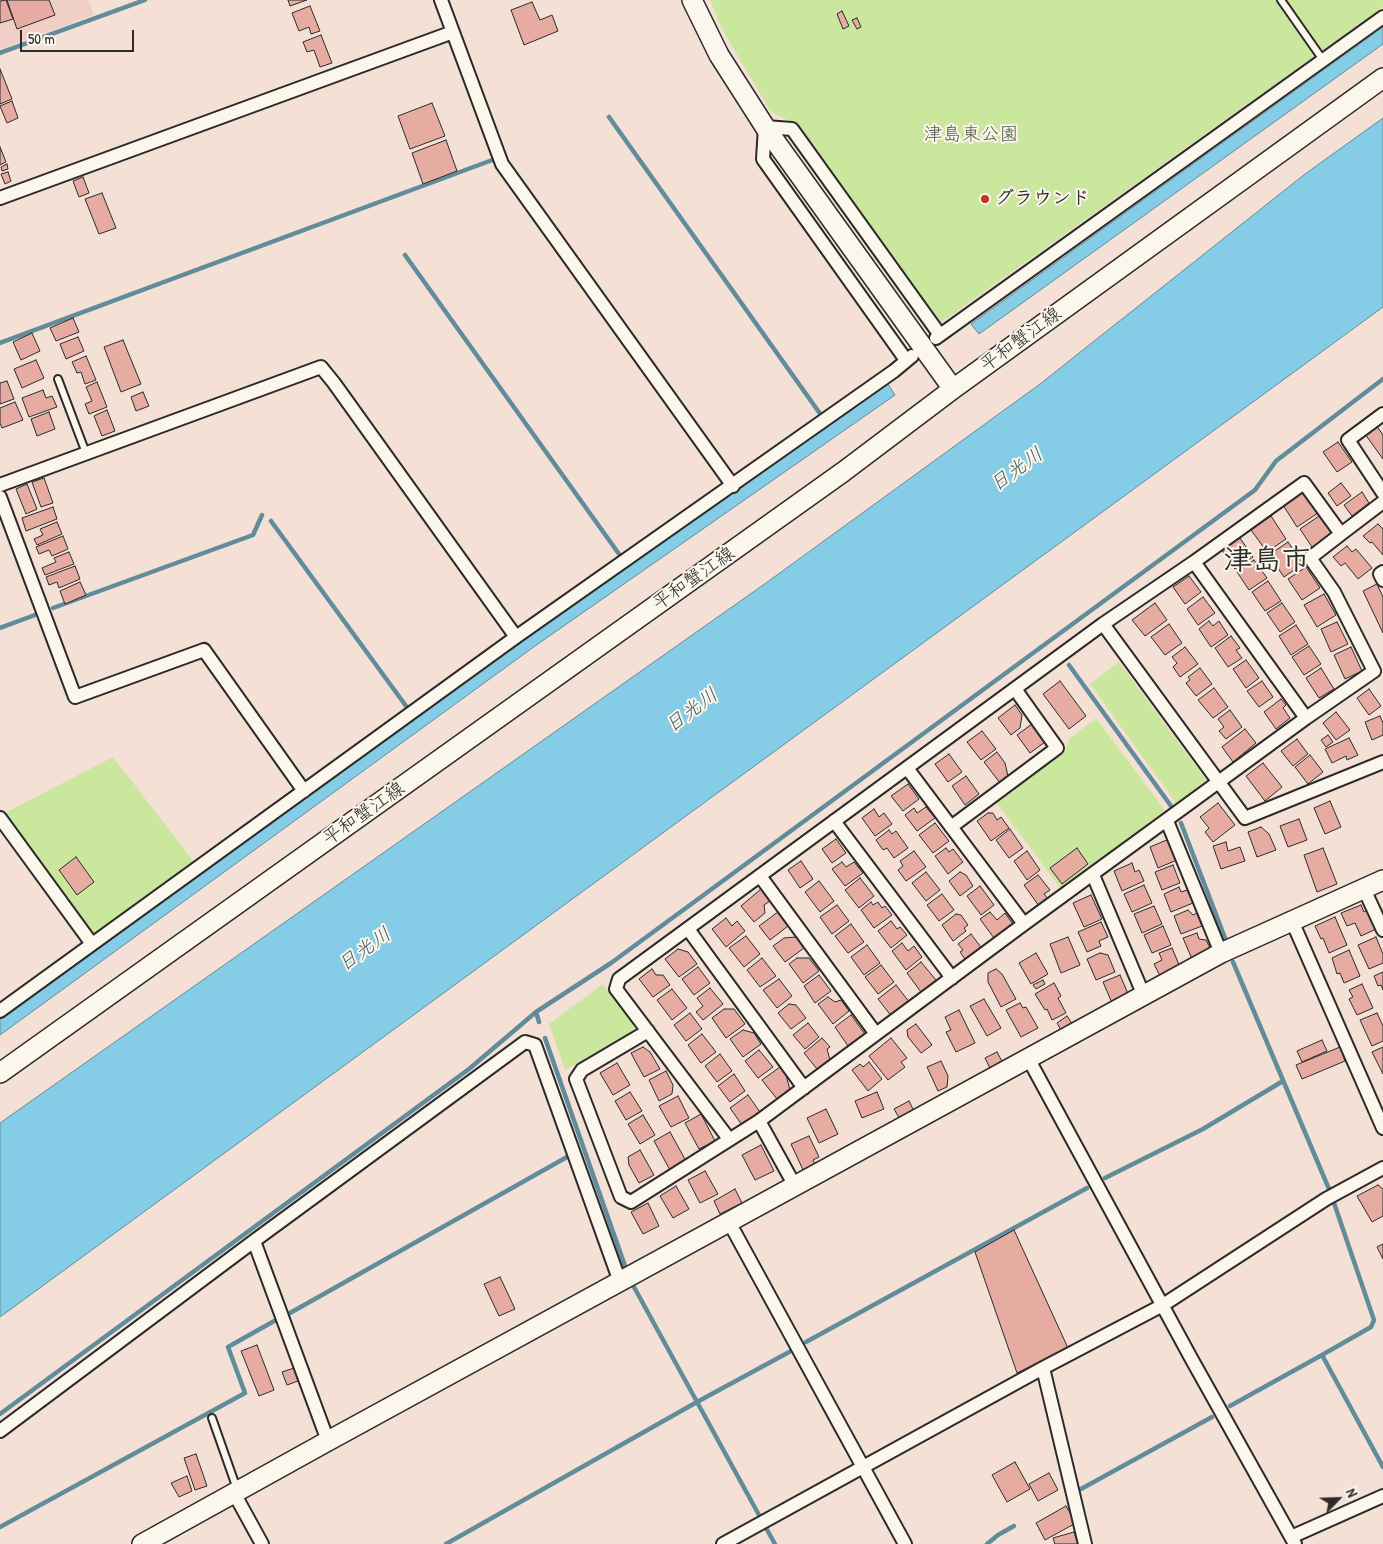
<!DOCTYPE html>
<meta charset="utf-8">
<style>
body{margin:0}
#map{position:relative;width:1383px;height:1544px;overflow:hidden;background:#f5e0d6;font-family:"Patrick Hand",sans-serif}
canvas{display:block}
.north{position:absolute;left:1313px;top:1474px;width:50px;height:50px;-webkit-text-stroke:4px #fbf7ec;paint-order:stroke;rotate:66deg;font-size:14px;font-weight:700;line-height:20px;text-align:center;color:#2b2b2b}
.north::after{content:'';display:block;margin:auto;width:18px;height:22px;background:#2b2b2b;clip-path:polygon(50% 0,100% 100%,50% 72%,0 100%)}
.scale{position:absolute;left:20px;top:30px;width:114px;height:22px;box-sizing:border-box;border:2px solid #2b2b2b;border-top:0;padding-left:6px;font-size:15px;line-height:18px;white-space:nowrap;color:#2b2b2b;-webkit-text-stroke:4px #fbf7ec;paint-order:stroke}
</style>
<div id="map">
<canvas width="1383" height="1544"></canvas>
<div class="north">N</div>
<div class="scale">50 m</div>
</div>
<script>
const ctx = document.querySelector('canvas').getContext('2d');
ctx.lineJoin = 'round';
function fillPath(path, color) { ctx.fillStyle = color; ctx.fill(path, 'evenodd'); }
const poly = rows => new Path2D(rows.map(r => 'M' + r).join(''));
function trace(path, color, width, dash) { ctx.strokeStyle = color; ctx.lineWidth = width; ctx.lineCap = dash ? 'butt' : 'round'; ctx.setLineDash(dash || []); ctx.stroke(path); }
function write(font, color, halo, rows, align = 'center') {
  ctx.font = font + ' "Patrick Hand","Klee One",sans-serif'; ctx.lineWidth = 4; ctx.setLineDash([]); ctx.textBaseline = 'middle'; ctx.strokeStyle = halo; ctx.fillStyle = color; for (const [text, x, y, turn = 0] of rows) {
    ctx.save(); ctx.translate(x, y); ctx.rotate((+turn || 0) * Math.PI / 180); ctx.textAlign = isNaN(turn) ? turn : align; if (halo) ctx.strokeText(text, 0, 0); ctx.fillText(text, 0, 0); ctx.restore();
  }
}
fillPath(poly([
 [0,0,89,0,94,15,0,49]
]), '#f0d0c6');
fillPath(poly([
 [710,0,1383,0,1383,7,939,324,797,125,771,112,723,31],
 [1119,662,1206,780,1176,803,1090,684],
 [1096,718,1165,810,1061,889,995,801,1065,751,1069,739],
 [113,757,195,863,96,934,88,931,3,814],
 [603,984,634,1023,633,1031,565,1070,549,1024]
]), '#cbe79e');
const water = poly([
 [1383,27,1383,44,979,334,971,324,1383,27],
 [1383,118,1383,307,0,1317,0,1123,766,583,1040,384,1305,174,1383,118],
 [888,384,895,395,535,646,0,1035,0,1019,505,652,888,384]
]);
fillPath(water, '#85cce6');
trace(water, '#618c9b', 1);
trace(poly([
 [0,53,145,0],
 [609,117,821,415],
 [405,255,619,554],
 [0,343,495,159,494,155],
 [271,521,406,706],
 [53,608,253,535,262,515],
 [0,628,35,615],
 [1069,665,1171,806],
 [1181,823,1225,938],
 [1233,962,1329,1189],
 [536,1012,539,1022],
 [545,1038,625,1266],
 [1105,1178,1203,1129,1283,1081],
 [1334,1203,1374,1320,1371,1327,1322,1355,1383,1467],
 [634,1287,759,1515],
 [290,1313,567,1157],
 [806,1342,1087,1188],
 [1230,1406,1322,1355],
 [0,1414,469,1069,536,1012,611,963,1255,490,1276,461,1383,379],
 [1081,1489,1212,1417],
 [0,1527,245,1393,228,1347,276,1320],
 [766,1528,775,1544],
 [446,1544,697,1402,791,1351],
 [987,1544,998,1535,1014,1526]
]), '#618c9b', 4.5);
const building = poly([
 [6,0,13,19,0,23,0,1,6,0],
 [7,0,49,0,55,15,17,29,7,0],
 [288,0,307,0,290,6,288,0],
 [532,2,540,20,552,15,558,31,524,45,511,10,532,2],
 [310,6,320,31,311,34,309,27,299,31,292,13,310,6],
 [842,11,849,26,843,29,837,14,842,11],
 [857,18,861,27,857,29,852,20,857,18],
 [321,35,332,63,320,67,314,50,307,52,303,42,321,35],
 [0,69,12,99,0,104,0,69],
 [12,101,18,118,7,123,0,106,12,101],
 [432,103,445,136,410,149,398,116,432,103],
 [446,140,457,171,423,184,412,153,446,140],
 [0,147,6,162,0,165,0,147],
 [7,164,8,169,2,171,1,167,7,164],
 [8,172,11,181,5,184,1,174,8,172],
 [83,177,89,193,79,197,73,181,83,177],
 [102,193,116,228,99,234,85,199,102,193],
 [73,318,79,332,56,341,50,328,73,318],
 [32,333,40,351,21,360,13,342,32,333],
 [78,337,84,351,66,359,60,344,78,337],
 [123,340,141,384,121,392,104,347,123,340],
 [86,356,96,380,85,384,81,372,77,373,72,362,86,356],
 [36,360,44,378,22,388,14,369,36,360],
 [7,381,14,399,0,404,0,383,7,381],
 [97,382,107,407,89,414,85,404,92,401,86,387,97,382],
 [43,390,46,398,52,396,57,407,29,417,22,398,43,390],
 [143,392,149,406,136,411,131,397,143,392],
 [15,402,23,420,2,428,0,423,0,408,15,402],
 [107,410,115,431,102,436,94,416,107,410],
 [49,412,55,429,37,436,31,419,49,412],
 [1376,425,1383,435,1383,459,1365,434,1376,425],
 [1338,442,1352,462,1337,472,1323,452,1338,442],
 [44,478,53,503,41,507,32,482,44,478],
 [1341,483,1351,496,1337,506,1328,493,1341,483],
 [27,484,37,509,26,514,16,489,27,484],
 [1303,491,1318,513,1297,527,1283,505,1303,491],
 [1362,492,1369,503,1352,516,1344,505,1362,492],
 [53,507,57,519,26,531,22,518,53,507],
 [1271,516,1286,539,1267,552,1251,530,1271,516],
 [1319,516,1334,536,1314,550,1300,529,1319,516],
 [57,522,62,534,37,545,34,539,43,535,40,529,57,522],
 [1378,524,1383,529,1383,555,1372,542,1370,543,1363,536,1378,524],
 [63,536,68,549,52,556,49,550,39,554,36,547,63,536],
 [1240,538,1253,557,1235,569,1222,550,1240,538],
 [1288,542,1303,564,1284,577,1269,555,1288,542],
 [1347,546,1352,552,1356,549,1372,568,1358,579,1345,563,1341,566,1333,557,1347,546],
 [69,552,74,564,45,575,42,568,56,562,54,558,69,552],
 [1254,560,1267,578,1249,590,1237,572,1254,560],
 [75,566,80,579,59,588,57,582,49,585,46,577,75,566],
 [1306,567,1320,588,1302,600,1288,579,1306,567],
 [1189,576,1201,592,1185,604,1173,587,1189,576],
 [1268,581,1281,601,1265,611,1252,592,1268,581],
 [80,582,86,595,65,604,60,591,80,582],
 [1377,584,1383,597,1383,633,1363,591,1377,584],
 [1324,594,1336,615,1317,627,1304,605,1324,594],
 [1203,597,1215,613,1198,625,1187,609,1203,597],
 [1155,603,1167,620,1145,636,1132,620,1155,603],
 [1282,603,1295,622,1280,632,1267,613,1282,603],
 [1209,621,1213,626,1219,621,1228,635,1211,647,1199,629,1209,621],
 [1337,622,1348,644,1331,652,1321,629,1337,622],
 [1169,624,1182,643,1165,655,1151,637,1169,624],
 [1296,625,1308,644,1291,655,1279,636,1296,625],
 [1231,636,1240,648,1236,650,1242,658,1228,667,1215,648,1231,636],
 [1309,646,1321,664,1304,675,1292,657,1309,646],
 [1185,647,1198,664,1180,677,1173,667,1177,663,1172,657,1185,647],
 [1351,647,1362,671,1345,679,1334,655,1351,647],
 [1246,660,1259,678,1246,688,1233,669,1246,660],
 [1200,668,1212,684,1196,696,1186,683,1190,680,1188,677,1200,668],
 [1321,668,1334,689,1319,698,1306,678,1321,668],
 [1060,681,1086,716,1069,729,1043,694,1060,681],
 [1262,681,1273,697,1259,707,1247,691,1262,681],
 [1214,688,1228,707,1213,718,1198,700,1214,688],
 [1369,689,1381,706,1369,715,1357,698,1369,689],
 [1281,699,1286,705,1283,708,1290,718,1276,729,1264,712,1281,699],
 [1015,705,1022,715,1020,728,1011,735,998,718,1015,705],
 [1230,710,1242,727,1226,739,1219,731,1224,727,1218,719,1230,710],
 [1336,712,1350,730,1336,740,1323,723,1336,712],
 [1380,716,1383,723,1383,735,1372,740,1365,722,1380,716],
 [1032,724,1045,742,1030,753,1017,735,1032,724],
 [1245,729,1256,743,1233,762,1222,747,1245,729],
 [982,731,996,749,981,760,967,742,982,731],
 [1328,735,1333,742,1326,747,1321,740,1328,735],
 [1349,738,1358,755,1347,760,1346,756,1332,763,1325,749,1349,738],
 [1297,739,1308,754,1293,766,1281,751,1297,739],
 [997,752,1005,763,1008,776,1000,783,984,762,997,752],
 [949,754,962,772,948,782,935,764,949,754],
 [1310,755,1323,772,1308,784,1295,767,1310,755],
 [1263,763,1282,787,1265,801,1246,776,1263,763],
 [966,776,979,794,965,805,952,786,966,776],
 [908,784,919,799,903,811,891,796,908,784],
 [1330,801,1341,827,1325,834,1314,808,1330,801],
 [1218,803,1235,825,1213,842,1205,832,1209,828,1200,817,1218,803],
 [926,807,935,818,917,831,905,815,914,808,917,813,926,807],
 [874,809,879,817,884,813,892,824,875,836,862,818,874,809],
 [988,813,993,813,997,820,1001,817,1009,828,991,841,977,821,988,813],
 [1299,819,1307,840,1288,847,1280,826,1299,819],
 [935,823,949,841,933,853,919,835,935,823],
 [1261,827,1269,834,1276,850,1257,857,1248,832,1261,827],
 [1010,829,1023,848,1009,858,996,840,1010,829],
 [889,830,892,834,896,831,908,848,894,858,887,848,883,850,876,840,889,830],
 [836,839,846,853,832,863,822,849,836,839],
 [1169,839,1177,860,1158,868,1150,847,1169,839],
 [1226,842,1228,851,1240,847,1245,861,1221,869,1213,846,1226,842],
 [946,848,949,852,953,849,963,862,948,874,935,856,946,848],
 [1077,848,1088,864,1062,884,1050,868,1077,848],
 [1323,848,1337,884,1317,892,1304,855,1323,848],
 [914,851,926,867,906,881,898,870,903,866,900,861,914,851],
 [1027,851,1040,870,1027,880,1014,861,1027,851],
 [76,857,94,882,77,895,59,870,76,857],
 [801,861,813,879,800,888,788,870,801,861],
 [842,862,846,867,854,862,863,873,845,886,832,869,842,862],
 [1132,863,1135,872,1139,870,1144,881,1122,891,1114,871,1132,863],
 [1173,865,1180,883,1162,890,1155,872,1173,865],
 [926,872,940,890,926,901,912,883,926,872],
 [960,872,966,875,973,886,960,896,949,881,960,872],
 [1038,875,1050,890,1044,894,1048,899,1039,906,1024,885,1038,875],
 [860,878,874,896,859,908,845,890,860,878],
 [819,881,834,901,820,912,805,892,819,881],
 [1144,885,1152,903,1132,912,1124,894,1144,885],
 [980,886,994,905,981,915,967,896,980,886],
 [1179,887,1181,892,1187,890,1193,903,1171,912,1164,894,1179,887],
 [761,889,770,901,764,905,765,913,754,922,741,906,761,889],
 [942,894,954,910,939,921,927,905,942,894],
 [1091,895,1102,919,1084,927,1073,903,1091,895],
 [871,902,873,905,878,902,882,908,885,906,892,915,874,928,861,910,871,902],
 [837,905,849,921,832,934,820,917,837,905],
 [1361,905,1364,912,1367,910,1376,929,1361,936,1355,923,1347,926,1341,913,1361,905],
 [1154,906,1162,924,1142,933,1134,914,1154,906],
 [1188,910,1193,915,1197,913,1202,926,1181,934,1174,916,1188,910],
 [778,912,788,926,770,940,759,926,778,912],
 [990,912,997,920,1005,913,1013,924,994,938,980,919,990,912],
 [956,914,961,915,968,925,964,928,966,931,953,941,942,925,956,914],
 [1335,917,1347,945,1329,953,1323,938,1321,939,1315,926,1335,917],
 [726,918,732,926,737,921,745,931,726,947,712,929,726,918],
 [891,921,897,929,900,927,907,935,891,948,878,931,891,921],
 [1101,922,1108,937,1099,941,1101,946,1087,952,1078,932,1101,922],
 [851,924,864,942,848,953,835,936,851,924],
 [1163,926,1171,945,1152,953,1144,935,1163,926],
 [1197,933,1199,939,1206,940,1211,950,1192,959,1183,938,1197,933],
 [971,934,983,950,967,962,960,952,963,950,958,944,971,934],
 [746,936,760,954,744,967,729,948,746,936],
 [796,937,804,948,785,962,773,946,784,938,796,937],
 [1068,937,1080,965,1061,973,1050,944,1068,937],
 [1376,937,1383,954,1383,963,1369,969,1358,945,1376,937],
 [902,943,908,951,914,946,922,957,906,970,892,951,902,943],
 [867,945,880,963,864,975,851,957,867,945],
 [1172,948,1180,967,1160,976,1154,964,1162,960,1159,953,1172,948],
 [678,949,688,952,697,964,679,977,665,959,678,949],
 [1349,950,1360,976,1344,983,1340,973,1337,974,1332,958,1349,950],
 [1036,953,1048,974,1031,984,1019,963,1036,953],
 [1100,953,1108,955,1115,972,1096,980,1087,959,1100,953],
 [762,958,776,976,760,987,747,970,762,958],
 [797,958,809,958,819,971,803,983,789,964,797,958],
 [921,962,936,980,921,992,907,973,921,962],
 [881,965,894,982,878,994,865,977,881,965],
 [698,967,710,983,694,995,682,979,698,967],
 [652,969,656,975,663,975,670,985,653,997,639,979,652,969],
 [996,969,1002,974,1016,999,1001,1007,988,982,988,973,996,969],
 [1383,972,1383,990,1381,985,1378,986,1374,976,1383,972],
 [819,975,831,991,815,1003,804,986,819,975],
 [1120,975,1129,996,1112,1003,1103,982,1120,975],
 [779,979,792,996,777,1008,763,990,779,979],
 [1043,980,1045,984,1036,989,1033,985,1043,980],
 [1054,983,1061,996,1058,998,1066,1013,1052,1020,1047,1009,1045,1010,1035,994,1054,983],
 [1362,984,1373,1008,1357,1015,1349,999,1353,997,1349,990,1362,984],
 [896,985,910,1003,892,1017,878,999,896,985],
 [710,988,723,1004,703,1020,696,1012,703,1006,697,998,710,988],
 [672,989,687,1008,672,1020,657,1000,672,989],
 [828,997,835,1002,841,1000,849,1011,833,1024,818,1004,828,997],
 [984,999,1001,1028,987,1036,970,1006,984,999],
 [1020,1003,1023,1008,1026,1007,1038,1028,1021,1037,1006,1010,1020,1003],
 [789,1004,796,1005,806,1018,791,1029,778,1013,789,1004],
 [724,1009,734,1009,745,1024,726,1038,712,1018,724,1009],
 [959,1010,975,1043,956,1052,946,1032,951,1030,945,1017,959,1010],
 [690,1013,702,1029,686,1041,674,1025,690,1013],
 [1377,1013,1383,1026,1383,1041,1372,1046,1360,1020,1377,1013],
 [851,1015,865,1034,848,1046,835,1027,851,1015],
 [1067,1016,1073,1025,1062,1032,1057,1023,1067,1016],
 [808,1023,819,1037,805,1049,793,1035,808,1023],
 [916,1024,932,1045,921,1053,908,1037,907,1030,916,1024],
 [743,1030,754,1033,761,1044,743,1057,730,1039,743,1030],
 [702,1034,716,1052,701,1063,688,1045,702,1034],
 [822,1038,830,1047,827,1049,830,1060,817,1069,804,1053,822,1038],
 [891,1038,907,1058,901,1062,905,1067,888,1080,869,1056,891,1038],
 [1322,1040,1327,1051,1302,1062,1297,1051,1322,1040],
 [643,1047,650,1052,660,1069,644,1077,631,1053,643,1047],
 [1340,1047,1345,1061,1302,1079,1296,1065,1340,1047],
 [1383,1047,1383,1074,1372,1052,1383,1047],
 [759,1050,773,1067,758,1078,745,1061,759,1050],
 [997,1052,1004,1065,992,1072,985,1058,997,1052],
 [720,1054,732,1071,717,1082,705,1066,720,1054],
 [941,1061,948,1076,947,1087,938,1091,927,1067,941,1061],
 [869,1062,882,1079,868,1091,852,1070,860,1064,863,1067,869,1062],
 [617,1063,630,1085,613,1095,600,1073,617,1063],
 [780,1067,786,1075,790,1090,777,1099,762,1080,780,1067],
 [666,1071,673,1085,672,1094,659,1101,649,1080,666,1071],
 [734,1074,745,1091,730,1102,718,1086,734,1074],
 [630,1092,642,1111,626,1120,615,1101,630,1092],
 [877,1092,884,1109,862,1118,855,1101,877,1092],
 [748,1095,760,1112,742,1125,730,1108,748,1095],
 [678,1096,689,1118,671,1127,659,1106,678,1096],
 [909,1101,915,1113,901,1121,894,1109,909,1101],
 [826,1109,838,1134,819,1143,807,1118,826,1109],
 [701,1114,715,1141,699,1149,685,1123,701,1114],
 [643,1115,655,1135,640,1144,628,1124,643,1115],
 [670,1132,686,1161,670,1170,654,1141,670,1132],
 [809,1136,819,1157,813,1160,816,1166,804,1172,791,1144,809,1136],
 [761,1145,774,1171,755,1180,742,1155,761,1145],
 [640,1150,654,1175,639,1183,629,1165,628,1157,640,1150],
 [705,1171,718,1194,700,1203,688,1180,705,1171],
 [1378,1185,1383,1189,1383,1216,1372,1222,1357,1196,1378,1185],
 [676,1186,689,1209,673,1218,660,1196,676,1186],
 [735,1189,742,1203,720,1214,714,1201,735,1189],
 [648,1203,659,1226,643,1234,631,1212,648,1203],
 [1014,1230,1068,1348,1017,1373,975,1252,1014,1230],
 [1383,1244,1383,1259,1377,1247,1383,1244],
 [500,1277,515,1309,499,1316,484,1284,500,1277],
 [257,1345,274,1390,259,1396,241,1351,257,1345],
 [294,1368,298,1381,287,1385,282,1372,294,1368],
 [196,1454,207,1486,195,1490,184,1458,196,1454],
 [1015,1462,1030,1489,1007,1502,992,1475,1015,1462],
 [1049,1473,1058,1490,1038,1501,1029,1484,1049,1473],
 [187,1476,192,1491,179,1497,171,1483,187,1476],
 [1066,1506,1076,1523,1045,1540,1036,1523,1066,1506],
 [1074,1532,1078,1544,1055,1544,1053,1538,1074,1532]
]);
fillPath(building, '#e6aca2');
trace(building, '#2b2b2b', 1);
const lane = poly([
 [1281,0,1323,60],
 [58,379,86,453],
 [212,1418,237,1489]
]);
const street = poly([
 [441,0,502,164,733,486],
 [0,198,453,32],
 [936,338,1383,17],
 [906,360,763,159,765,127,792,129,940,335],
 [1383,414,1348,440,1383,493],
 [0,485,321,367,334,383,516,637],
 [0,497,75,697,204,650,304,791],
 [1194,562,1306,718],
 [1383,572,1380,574,1383,580],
 [1103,624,1245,818,1383,762],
 [907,768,1024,924],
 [0,818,92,944],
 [834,821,952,978],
 [1167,821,1221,953],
 [951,827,1057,748,1015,689],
 [1093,875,1144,996],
 [760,876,876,1034],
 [1364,889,1383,930],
 [1292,921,1383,1128],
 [688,929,804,1088],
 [0,1011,516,637,894,371,912,356],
 [648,1031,582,1070,576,1079,621,1197,631,1202,759,1121,1024,924,1306,718,1374,671,1334,592,1310,558,1341,534],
 [1028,1058,1191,1358,1295,1544],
 [759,1121,795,1186],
 [729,1139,616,989,619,979,1103,624,1194,562,1304,483,1341,534,1383,502],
 [729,1222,905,1544],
 [254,1241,328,1441],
 [1043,1368,1085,1544],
 [0,1431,254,1241,525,1042,535,1045,620,1282],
 [234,1493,262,1544],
 [1291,1537,1383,1496],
 [723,1544,1043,1368,1163,1305,1326,1199,1383,1168]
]);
const secondary = poly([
 [692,0,719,55,765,127,953,389],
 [0,1073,843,472,953,389,1383,78],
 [142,1544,328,1441,1221,953,1383,880]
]);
trace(lane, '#2b2b2b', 10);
trace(street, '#2b2b2b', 16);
trace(secondary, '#2b2b2b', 22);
trace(lane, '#fbf7ec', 6);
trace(street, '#fbf7ec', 12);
trace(secondary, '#fbf7ec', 19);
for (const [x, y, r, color] of [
 [985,199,5,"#c8321e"]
]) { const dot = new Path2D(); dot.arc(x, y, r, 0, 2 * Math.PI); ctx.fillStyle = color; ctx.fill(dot); trace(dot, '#fbf7ec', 2); }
write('19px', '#535a48', '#fbf7ec', [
 ["津島東公園",971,135]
]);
write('bold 19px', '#2b2b2b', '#fbf7ec', [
 ["グラウンド",995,199]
], 'left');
write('19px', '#2b2b2b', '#fbf7ec', [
 ["平和蟹江線",1021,340,-36],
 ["平和蟹江線",694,579,-35],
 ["平和蟹江線",364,814,-35]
]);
write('italic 20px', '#465b63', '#fbf7ec', [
 ["日光川",1017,470,-36],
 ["日光川",692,711,-37],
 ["日光川",365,950,-36]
]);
write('bold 29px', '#2b2b2b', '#fbf7ec', [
 ["津島市",1267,561]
]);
</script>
